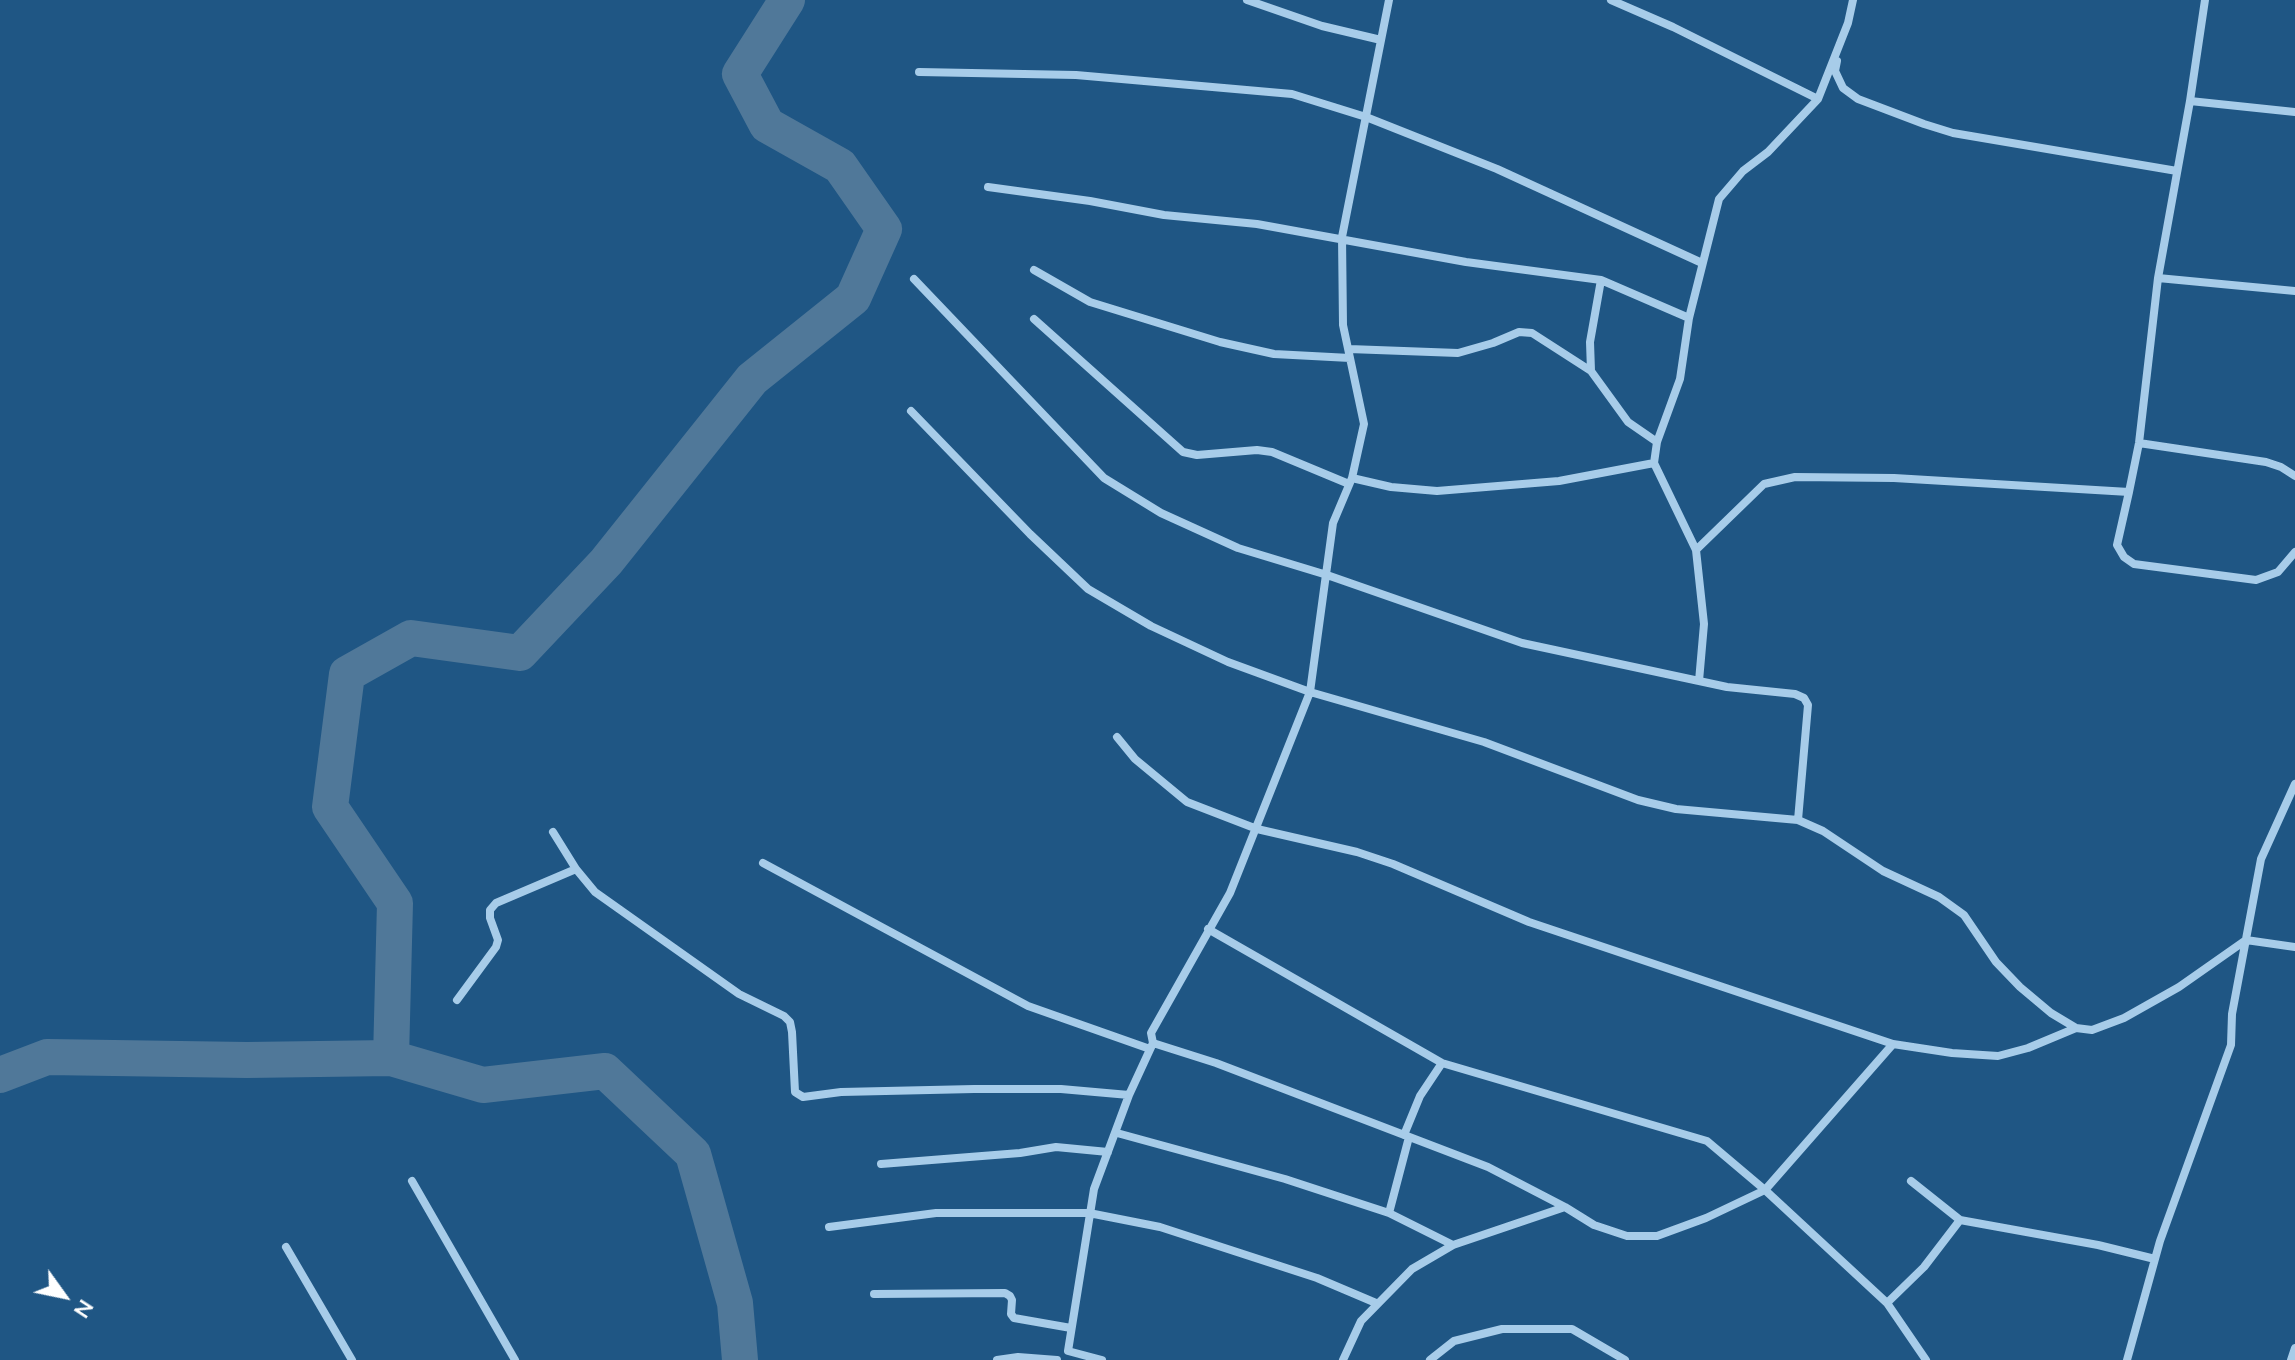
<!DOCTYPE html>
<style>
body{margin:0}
#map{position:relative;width:2295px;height:1360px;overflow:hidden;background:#1f5684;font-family:Mulish,sans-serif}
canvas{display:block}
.north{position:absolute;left:24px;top:1256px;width:80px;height:80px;-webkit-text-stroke:6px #1f5684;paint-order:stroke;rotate:123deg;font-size:22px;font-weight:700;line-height:32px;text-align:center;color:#fff}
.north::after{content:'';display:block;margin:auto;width:28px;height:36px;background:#fff;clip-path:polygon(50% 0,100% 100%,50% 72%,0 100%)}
</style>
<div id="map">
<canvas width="2295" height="1360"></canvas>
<div class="north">N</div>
</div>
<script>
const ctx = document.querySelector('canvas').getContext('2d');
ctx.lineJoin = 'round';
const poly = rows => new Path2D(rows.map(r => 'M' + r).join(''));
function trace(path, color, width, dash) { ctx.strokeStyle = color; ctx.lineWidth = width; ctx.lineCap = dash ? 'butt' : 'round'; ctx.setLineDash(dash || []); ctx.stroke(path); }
trace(poly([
 [391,1058,395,903,330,807,347,674,411,638,520,653,606,562,752,379,853,298,884,229,840,166,767,125,740,74,787,0],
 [0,1075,47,1057,247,1060,391,1058,483,1085,605,1071,693,1154,735,1303,740,1360]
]), '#507899', 36);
trace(poly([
 [1247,0,1322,26,1381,40],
 [1611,0,1673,27,1818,99],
 [1837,61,1835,71,1843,88,1858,99,1924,124,1953,133,2177,171],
 [919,72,1076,75,1292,94,1366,117,1497,169,1702,263],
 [2190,101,2295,112],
 [988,187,1090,201,1164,215,1257,224,1466,262,1601,280,1689,318],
 [1034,270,1090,302,1220,342,1274,354,1350,358],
 [2158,278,2295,291],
 [914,279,1104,478,1161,513,1238,548,1327,575,1522,643,1727,687,1795,694,1804,698,1808,705,1798,820],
 [1601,280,1590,342,1591,371,1628,422,1657,442],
 [1034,319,1183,452,1197,455,1257,450,1272,452,1349,484],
 [1349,349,1458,353,1493,343,1519,332,1532,333,1591,371],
 [911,411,1030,534,1088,589,1151,626,1228,662,1310,692,1484,742,1638,800,1676,809,1798,820,1823,831,1883,871,1939,897,1964,915,1996,962,2020,987,2051,1013,2076,1028,2092,1030,2124,1018,2179,987,2246,940,2295,947],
 [2139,443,2266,462,2281,467,2295,476],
 [1352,478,1391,487,1437,491,1559,481,1654,463],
 [2129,492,2139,443,2158,278,2190,101,2205,0],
 [1696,550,1764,484,1795,477,1894,478,2129,492,2117,545,2124,557,2134,564,2256,580,2278,572,2295,552],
 [1699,681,1704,624,1696,550,1654,463,1657,442,1680,379,1689,318,1719,199,1743,171,1768,152,1818,99,1848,23,1853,0],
 [1117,737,1135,759,1187,802,1257,829,1357,852,1393,864,1529,922,1893,1044],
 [553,832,576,869,595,892,739,994,784,1016,790,1022,792,1032,795,1092,803,1097,841,1092,974,1089,1061,1089,1129,1095],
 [763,863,1028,1006,1150,1049],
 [1208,929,1442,1063,1707,1141,1765,1190,1887,1303,1926,1360],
 [457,1000,496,947,498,940,490,918,490,910,496,903,576,869],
 [1153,1043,1216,1063,1488,1167,1565,1207,1594,1225,1627,1236,1657,1236,1706,1218,1765,1190,1893,1044,1952,1053,1998,1056,2028,1048,2076,1028],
 [1117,1133,1285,1179,1389,1213,1453,1245],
 [1404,1135,1420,1096,1442,1063],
 [881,1164,1020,1153,1056,1147,1108,1152],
 [412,1181,515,1360],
 [1911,1181,1960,1220,2098,1245,2155,1259],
 [1389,1213,1409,1137],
 [829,1227,936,1213,1089,1213,1160,1227,1317,1278,1376,1303],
 [286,1247,352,1360],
 [874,1294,1005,1293,1010,1296,1012,1300,1011,1314,1014,1318,1071,1328],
 [1887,1303,1924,1267,1960,1220],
 [997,1360,1018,1357,1057,1360],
 [1102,1360,1068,1351,1094,1189,1129,1095,1153,1043,1151,1033,1230,893,1310,692,1333,523,1352,478,1364,424,1343,325,1342,237,1389,0],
 [1343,1360,1361,1321,1412,1269,1453,1245,1565,1207],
 [1430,1360,1454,1341,1502,1329,1572,1329,1625,1360],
 [2127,1360,2160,1241,2231,1045,2232,1014,2261,859,2295,784],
 [2291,1360,2295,1348]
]), '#a7cce9', 8);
</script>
